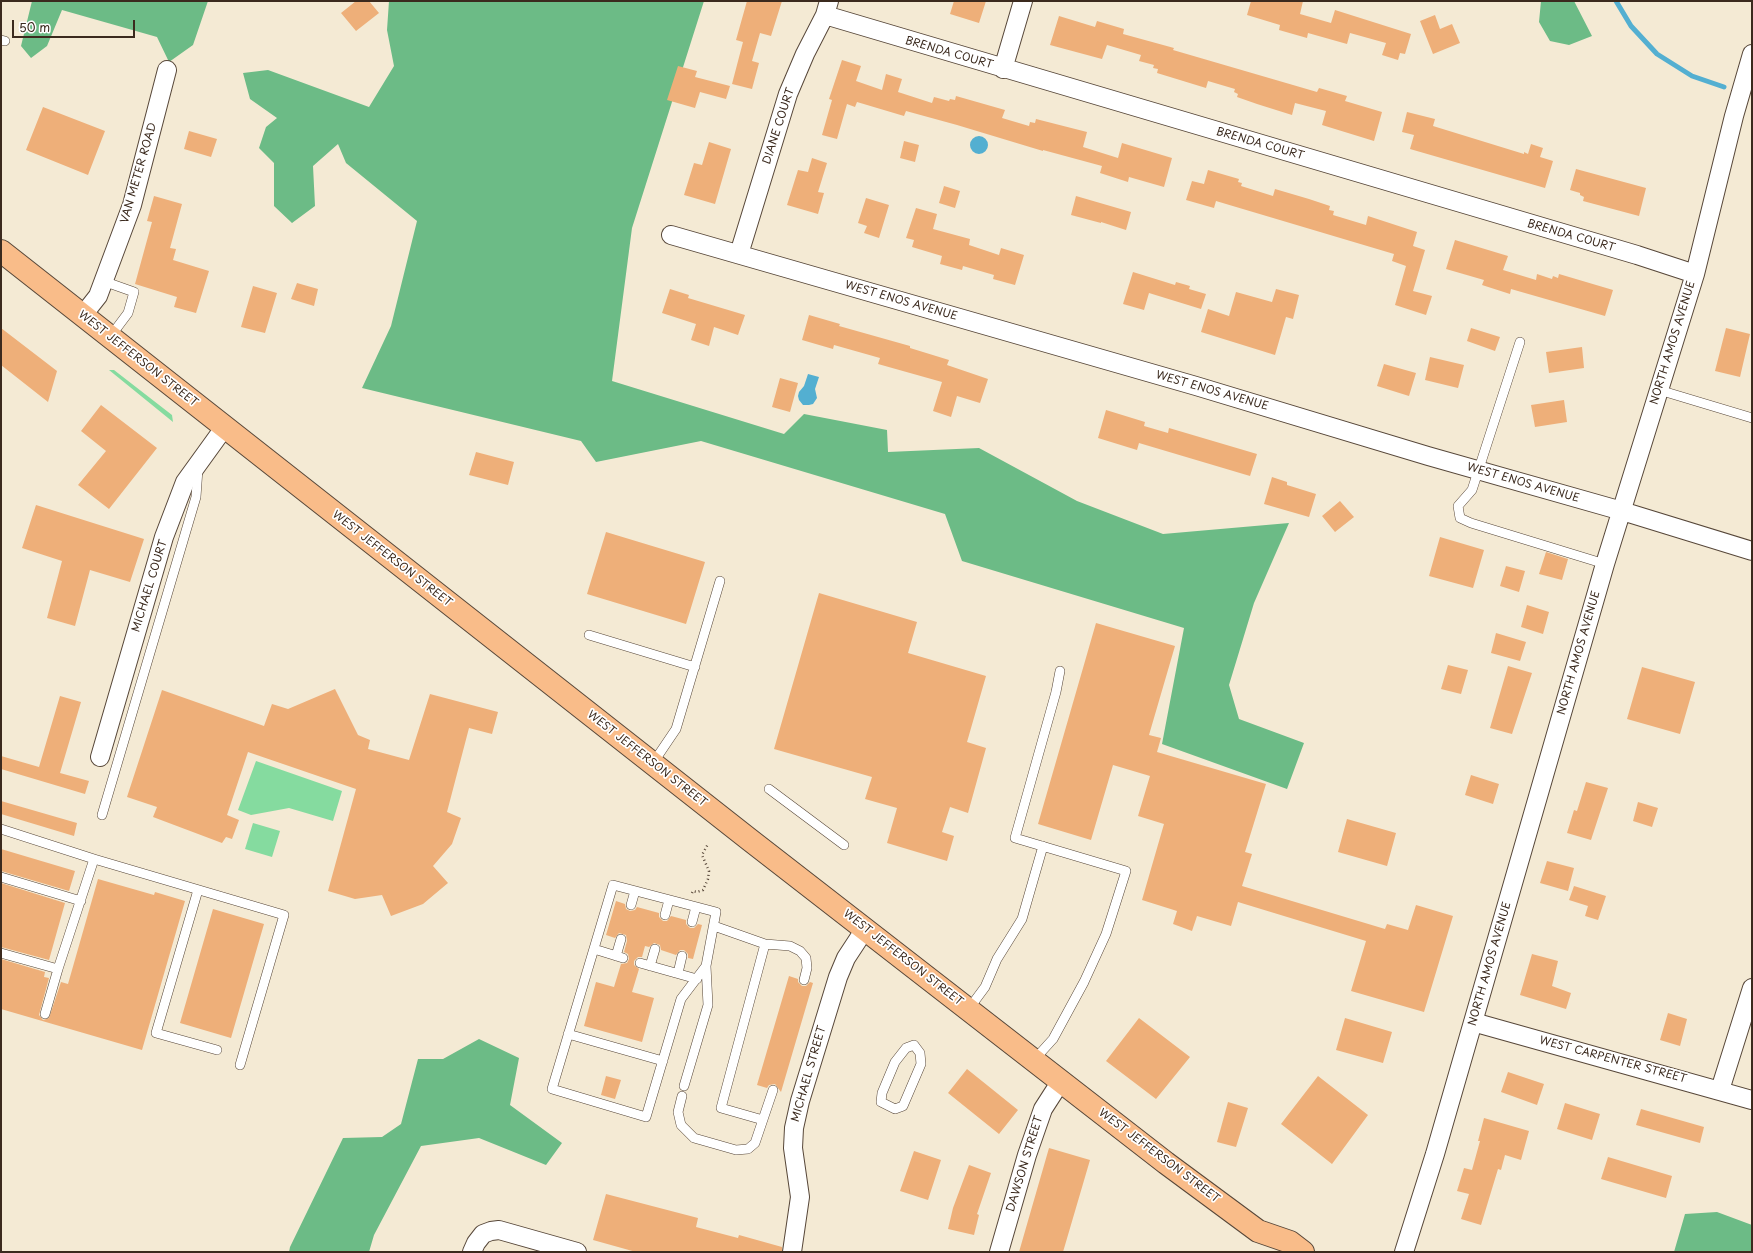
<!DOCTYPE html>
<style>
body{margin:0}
#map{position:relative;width:1753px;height:1253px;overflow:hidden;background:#f4ead4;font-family:"Playpen Sans",sans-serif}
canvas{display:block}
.frame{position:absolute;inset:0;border:2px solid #3b2a1e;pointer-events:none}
.scale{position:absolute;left:12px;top:20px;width:123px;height:18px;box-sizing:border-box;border:2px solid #3b2a1e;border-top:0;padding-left:5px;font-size:12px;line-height:14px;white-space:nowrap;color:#3b2a1e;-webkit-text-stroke:3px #fff;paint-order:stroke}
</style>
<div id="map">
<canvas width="1753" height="1253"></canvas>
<div class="frame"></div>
<div class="scale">50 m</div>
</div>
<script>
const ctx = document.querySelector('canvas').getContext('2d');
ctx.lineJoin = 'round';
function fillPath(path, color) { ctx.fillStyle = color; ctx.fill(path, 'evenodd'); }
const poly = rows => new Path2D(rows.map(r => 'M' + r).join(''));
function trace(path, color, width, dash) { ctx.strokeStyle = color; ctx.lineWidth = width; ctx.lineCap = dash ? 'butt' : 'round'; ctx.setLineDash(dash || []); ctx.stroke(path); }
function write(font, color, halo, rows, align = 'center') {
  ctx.font = font + ' "Playpen Sans",sans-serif'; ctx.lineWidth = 3.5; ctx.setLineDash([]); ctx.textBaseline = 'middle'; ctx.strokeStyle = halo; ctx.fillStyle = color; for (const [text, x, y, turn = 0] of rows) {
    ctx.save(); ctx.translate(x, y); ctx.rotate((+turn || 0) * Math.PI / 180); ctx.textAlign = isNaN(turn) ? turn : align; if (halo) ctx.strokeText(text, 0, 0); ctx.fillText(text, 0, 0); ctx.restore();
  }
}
fillPath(poly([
 [109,370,114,370,172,415,173,422],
 [256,761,342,791,333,821,289,808,251,815,238,810],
 [253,823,280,831,272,857,245,849]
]), '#85db9f');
fillPath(poly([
 [32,1,208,1,193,45,169,62,157,37,62,10,47,46,31,58,21,46],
 [389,1,704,1,632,228,612,381,784,434,804,414,887,430,888,452,979,448,1077,501,1163,534,1289,523,1254,603,1229,685,1239,719,1304,743,1287,789,1162,744,1184,628,962,561,945,514,701,441,596,462,581,441,362,388,391,326,417,221,346,163,338,144,313,166,315,206,292,223,274,206,274,163,259,148,266,127,277,118,250,99,243,73,268,70,369,107,394,66,387,30],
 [1541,1,1574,1,1592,36,1569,45,1550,41,1539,22],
 [479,1039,519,1058,510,1105,562,1143,546,1165,479,1138,421,1146,374,1235,369,1252,289,1252,290,1247,343,1138,382,1137,401,1124,418,1059,443,1059],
 [1717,1212,1752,1225,1752,1252,1674,1252,1685,1214]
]), '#6cbb86');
fillPath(poly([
 '970 145a9 9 0 1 1 18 0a9 9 0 1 1-18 0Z',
 [808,374,819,377,815,389,817,398,813,404,809,405,803,405,799,400,798,396,799,392,804,386]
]), '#53afd1');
trace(poly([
 [1616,1,1631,26,1657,54,1692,76,1724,87]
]), '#53afd1', 5);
fillPath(poly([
 [356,1,369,1,379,13,356,31,341,13],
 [747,1,782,1,771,36,760,33,752,61,759,63,752,89,732,84,743,42,736,40],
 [954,1,986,1,979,23,950,14],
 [1251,1,1303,1,1300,14,1331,23,1335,10,1411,34,1405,54,1400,53,1398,60,1382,55,1386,43,1350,33,1347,44,1308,33,1307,38,1279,30,1280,25,1247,15],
 [1435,15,1440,29,1452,24,1460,43,1433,54,1420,21],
 [1059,16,1095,27,1097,21,1124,29,1123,34,1174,48,1173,50,1317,92,1319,88,1347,96,1345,101,1382,112,1374,141,1322,125,1326,111,1295,103,1292,115,1257,104,1237,97,1238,94,1234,92,1235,89,1208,81,1206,88,1157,73,1158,69,1153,68,1154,65,1139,61,1141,55,1107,45,1102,59,1050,45],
 [842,60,861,66,856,81,882,90,886,74,902,79,898,92,932,103,934,97,949,101,950,99,955,100,956,96,1005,110,1002,118,1029,126,1030,122,1035,123,1036,119,1087,132,1083,147,1118,158,1122,143,1172,158,1164,187,1129,177,1128,182,1100,173,1102,166,1043,150,1043,151,957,125,906,111,904,116,857,102,855,107,847,104,837,139,822,135,832,100,829,99],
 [678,66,697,71,695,77,730,86,726,99,700,92,695,108,667,100],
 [43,107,105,131,88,175,26,150],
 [1407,112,1435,119,1433,126,1524,154,1524,152,1528,154,1531,144,1543,148,1540,157,1553,161,1545,188,1410,149,1414,135,1402,132],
 [189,131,217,139,211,157,184,149],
 [904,141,919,145,915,162,900,158],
 [709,142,731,149,715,204,684,195,694,163,702,165],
 [812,158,827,163,818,192,824,193,818,214,787,205,798,170,808,172],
 [1576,169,1646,188,1639,216,1583,201,1584,197,1580,195,1580,193,1570,190],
 [1208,170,1239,179,1238,182,1242,183,1241,186,1273,196,1275,189,1309,199,1330,206,1329,210,1334,211,1333,215,1366,225,1368,216,1417,232,1413,246,1425,250,1413,291,1432,296,1426,315,1395,305,1406,266,1392,261,1394,254,1216,201,1214,208,1186,200,1192,181,1204,184],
 [944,186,960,191,955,208,939,203],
 [154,196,182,204,170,248,176,249,173,260,209,271,196,313,174,307,177,297,135,284,152,222,147,221],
 [1076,196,1131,212,1126,230,1101,222,1101,223,1071,215],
 [866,198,889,205,879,238,864,233,867,226,858,223],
 [916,208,937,214,933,229,970,239,969,245,999,255,1001,248,1024,255,1015,285,993,279,994,275,963,266,962,270,940,264,942,256,912,247,914,240,906,238],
 [1455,240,1508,256,1503,270,1536,280,1537,274,1552,279,1553,276,1558,278,1559,274,1613,290,1605,316,1511,289,1510,294,1482,285,1484,280,1446,269],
 [1133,272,1175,285,1176,282,1190,286,1189,289,1206,294,1201,309,1149,293,1144,310,1123,304],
 [297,283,318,289,314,306,291,299],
 [253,286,277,293,265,333,241,327],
 [670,289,689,295,688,298,745,315,738,335,714,327,709,346,691,340,696,324,662,313],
 [1276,289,1299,295,1293,319,1286,317,1275,355,1201,332,1208,309,1229,316,1236,292,1272,302],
 [809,315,840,324,839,326,910,346,910,348,949,360,947,365,988,379,980,403,957,396,951,417,933,411,942,382,878,364,880,358,834,345,833,349,802,340],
 [1,328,57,371,48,402,1,365],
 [1471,328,1500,337,1495,351,1467,341],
 [1726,328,1750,334,1740,377,1715,371],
 [1582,347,1584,368,1549,373,1546,352],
 [1430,357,1464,365,1458,388,1425,380],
 [1384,364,1416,373,1409,396,1377,386],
 [780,378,798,383,790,412,772,407],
 [1564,400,1567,422,1535,427,1531,405],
 [101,405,157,448,109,509,78,485,106,451,81,431],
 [1106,410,1145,422,1144,426,1168,433,1169,428,1257,454,1250,476,1139,443,1137,450,1098,438],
 [476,452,514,462,508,485,469,475],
 [1272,477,1287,482,1287,485,1316,494,1309,517,1264,504],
 [1340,501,1354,517,1335,532,1322,516],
 [36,505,144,539,130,582,90,570,75,626,47,618,62,561,22,548],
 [606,532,705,562,686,624,587,594],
 [1440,537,1484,550,1473,588,1429,576],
 [1546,552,1568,559,1562,580,1539,574],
 [1506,566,1525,571,1519,592,1500,586],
 [819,593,917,622,908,653,986,676,967,742,986,748,968,813,950,807,942,832,954,836,947,861,887,843,897,808,865,799,872,777,774,749],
 [1527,605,1549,612,1543,634,1521,627],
 [1096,623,1175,646,1149,735,1161,738,1157,752,1266,784,1245,852,1252,854,1242,886,1385,929,1387,924,1408,930,1416,905,1453,916,1424,1012,1351,991,1366,941,1238,902,1231,926,1197,916,1192,931,1173,924,1177,911,1142,900,1164,824,1138,816,1150,776,1113,765,1091,840,1038,824],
 [1496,633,1526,642,1520,661,1491,653],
 [1448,665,1468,670,1461,694,1441,689],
 [1508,666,1532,673,1512,734,1490,728],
 [1642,667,1695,682,1680,734,1627,719],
 [335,689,358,735,370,740,368,749,409,760,430,694,498,712,492,734,469,728,447,812,461,818,452,844,433,866,448,883,423,904,391,916,382,895,355,899,328,891,356,789,248,752,227,815,239,820,232,839,226,837,222,843,153,817,157,807,127,797,162,690,264,726,272,704,288,709],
 [60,696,81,702,60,773,89,781,85,794,1,769,1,756,39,767],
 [1471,775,1499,784,1493,804,1465,795],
 [1586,782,1608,788,1591,840,1567,833,1574,810,1577,811],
 [1,801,77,823,74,836,1,814],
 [1638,802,1658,808,1652,827,1633,821],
 [1347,819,1396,833,1387,866,1338,852],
 [1,849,75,871,69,891,1,871],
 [1547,861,1574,868,1568,891,1540,883],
 [98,879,154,895,155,892,185,901,142,1050,1,1009,1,959,45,972,44,977,49,978,39,1015,43,1020,49,1018,61,982,68,984],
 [1,883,65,903,49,960,1,947],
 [1574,886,1606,896,1598,920,1585,916,1588,906,1569,900],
 [616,901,625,904,626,909,630,911,635,910,637,907,659,913,659,917,663,921,667,921,671,916,686,920,686,924,690,928,694,928,698,924,702,925,693,959,688,958,688,954,684,950,680,950,676,955,661,950,660,945,654,943,649,947,645,946,642,957,638,957,634,961,634,965,639,969,632,992,654,998,642,1042,584,1026,596,982,614,987,621,964,627,963,629,959,628,954,624,952,627,941,626,935,619,933,615,938,606,935],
 [213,909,264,924,231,1038,180,1023],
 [1532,954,1558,961,1552,986,1571,993,1566,1009,1520,995],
 [789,976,798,979,798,982,802,986,806,986,810,982,813,983,781,1092,775,1084,769,1085,767,1088,757,1085],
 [1668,1013,1687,1019,1680,1046,1660,1040],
 [1139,1018,1190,1057,1156,1099,1106,1061],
 [1345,1018,1392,1032,1383,1063,1336,1050],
 [967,1069,1018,1110,999,1134,948,1093],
 [1508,1072,1544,1084,1537,1105,1501,1092],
 [606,1076,621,1080,615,1099,601,1095],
 [1318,1076,1368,1115,1332,1164,1281,1124],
 [1228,1102,1248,1108,1236,1147,1217,1142],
 [1565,1103,1600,1114,1592,1140,1557,1129],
 [1641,1109,1704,1127,1700,1143,1636,1125],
 [1484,1118,1529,1131,1521,1160,1505,1155,1501,1170,1498,1169,1481,1225,1461,1219,1469,1194,1457,1191,1464,1168,1472,1170,1480,1141,1478,1141],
 [1049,1148,1090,1160,1063,1252,1019,1252],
 [914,1151,941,1160,928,1200,900,1191],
 [1608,1157,1672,1176,1666,1198,1601,1179],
 [969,1165,991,1173,977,1214,979,1215,974,1235,948,1229,953,1208],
 [606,1194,698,1218,696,1227,738,1238,739,1235,782,1247,782,1252,636,1252,593,1240]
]), '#eeaf79');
const lane = poly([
 [1,40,5,41],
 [103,281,134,292,128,313,110,337],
 [1520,342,1472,490,1458,506,1460,518,1471,523,1605,564],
 [1659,390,1752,418],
 [589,635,695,667],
 [653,763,676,729,720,581],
 [769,789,844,845],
 [102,815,196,497,198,469],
 [1,829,94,859,58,969],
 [94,859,284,915,240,1065],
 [1,877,81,901],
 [198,890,156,1033,217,1050],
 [631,905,635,891],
 [665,915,669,900],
 [692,922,696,907],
 [714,926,765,944,721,1108,763,1120],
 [765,944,790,946,800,951,806,958,807,968,804,980],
 [594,949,623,958],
 [1,953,58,969,45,1014],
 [616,956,621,939],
 [640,963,697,979],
 [650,966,655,949],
 [678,973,682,956],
 [968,1010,985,987,997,959,1022,919,1043,846],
 [568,1034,663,1061],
 [914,1045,920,1053,921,1064,903,1106,895,1109,881,1102,882,1093,895,1062,906,1048,914,1045],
 [1034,1060,1053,1039,1084,982,1106,934,1126,871,1015,838,1056,692,1060,671],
 [684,1086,708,1005,706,966,716,912,613,885,552,1089,646,1117,681,999,706,966],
 [682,1096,678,1112,681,1125,694,1138,736,1150,748,1149,755,1143,773,1090]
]);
const street = poly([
 [825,15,1637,255,1695,274],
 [1003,69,1023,1],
 [671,235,1196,386,1428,456,1622,511,1752,551],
 [739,254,788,94,805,54,825,15,829,1],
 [83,315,98,296,132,205,167,70],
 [100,757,164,537,185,482,224,428],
 [1473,1022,1752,1100],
 [1720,1090,1752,988],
 [472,1252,476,1243,483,1234,491,1231,499,1230,577,1252],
 [792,1252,800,1197,793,1148,794,1128,800,1101,838,977,846,958,865,929],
 [999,1252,1027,1155,1043,1109,1061,1081],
 [1404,1252,1435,1154,1605,564,1695,274,1734,116,1752,54]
]);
const primary = poly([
 [1,251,750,840,1166,1163,1258,1231,1290,1242,1303,1252]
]);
trace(lane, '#574739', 10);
trace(street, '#574739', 20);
trace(primary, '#574739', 24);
trace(poly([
 [692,893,693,891,697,892,703,890,708,879,709,871,702,855,708,844]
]), '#574739', 2.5, [1, 3]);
trace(lane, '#fff', 9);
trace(street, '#fff', 18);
trace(primary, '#f9bc89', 22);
write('11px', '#3b2a1e', '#fff', [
 ["BRENDA COURT",949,53,16],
 ["DIANE COURT",779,126,-72],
 ["BRENDA COURT",1260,144,16],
 ["VAN METER ROAD",139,173,-74],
 ["BRENDA COURT",1571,236,16],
 ["WEST ENOS AVENUE",901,301,16],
 ["NORTH AMOS AVENUE",1673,343,-73],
 ["WEST JEFFERSON STREET",138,359,38],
 ["WEST ENOS AVENUE",1212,391,16],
 ["WEST ENOS AVENUE",1523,483,16],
 ["WEST JEFFERSON STREET",392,559,38],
 ["MICHAEL COURT",150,586,-73],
 ["NORTH AMOS AVENUE",1579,653,-74],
 ["WEST JEFFERSON STREET",647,759,38],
 ["WEST JEFFERSON STREET",903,958,38],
 ["NORTH AMOS AVENUE",1490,964,-74],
 ["WEST CARPENTER STREET",1613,1060,15],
 ["MICHAEL STREET",809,1074,-74],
 ["WEST JEFFERSON STREET",1159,1156,37],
 ["DAWSON STREET",1025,1164,-73]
]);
</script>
